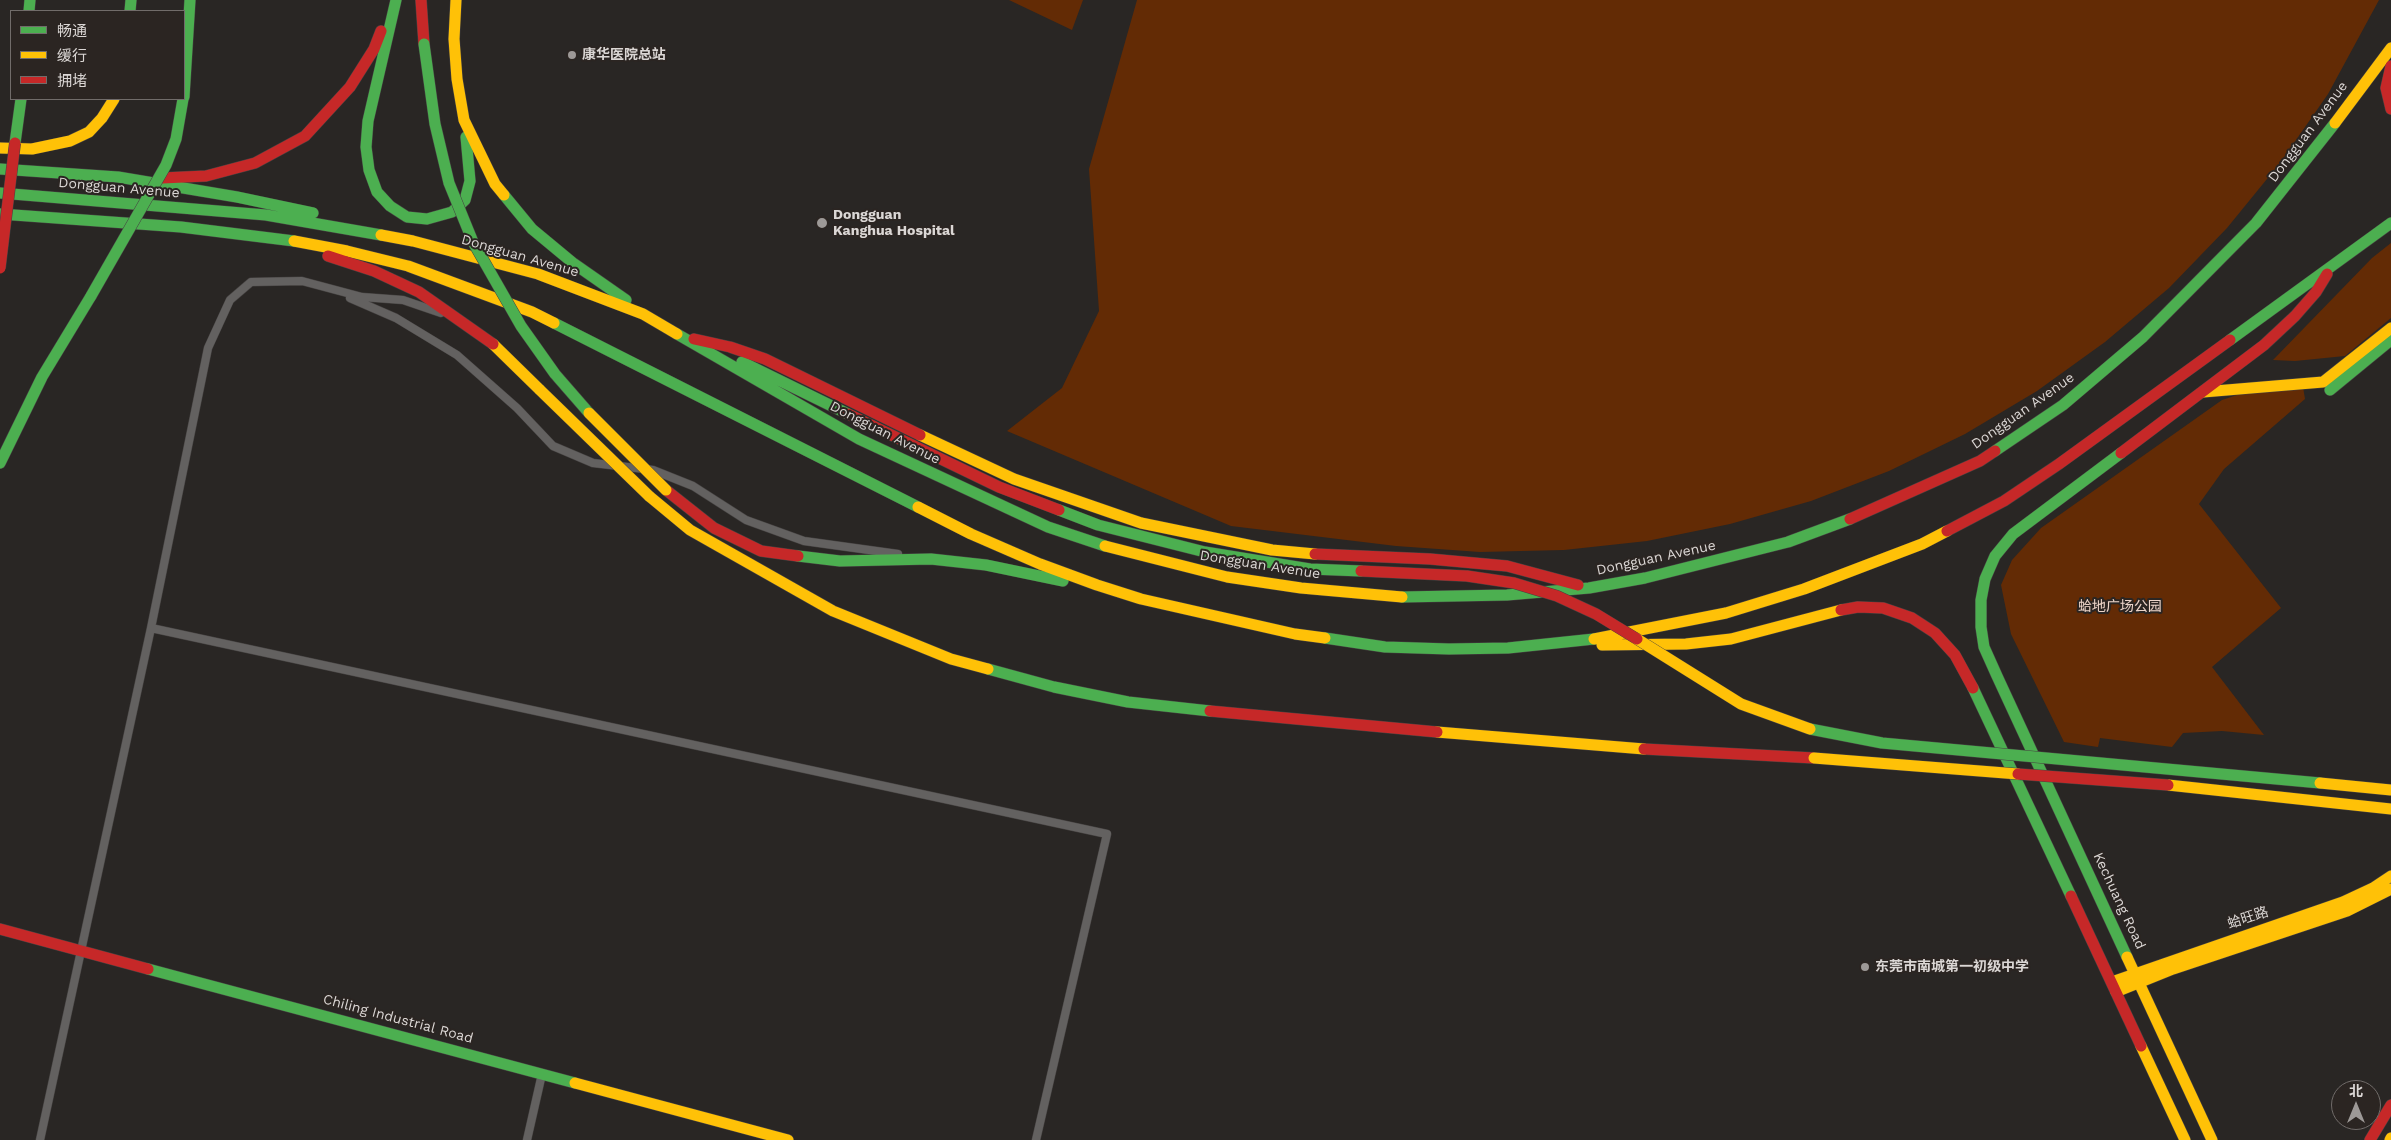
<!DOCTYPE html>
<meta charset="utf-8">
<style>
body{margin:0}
#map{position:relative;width:2391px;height:1140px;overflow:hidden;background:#292624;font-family:"Work Sans","Noto Sans SC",sans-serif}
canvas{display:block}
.legend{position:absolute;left:10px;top:10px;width:175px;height:90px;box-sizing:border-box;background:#2b2522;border:1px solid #716c6a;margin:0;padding:6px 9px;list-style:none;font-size:15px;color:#dbd7d5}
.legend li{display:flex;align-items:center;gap:10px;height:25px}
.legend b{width:25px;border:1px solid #716c6a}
.north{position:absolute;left:2331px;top:1080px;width:50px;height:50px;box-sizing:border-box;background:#2b2522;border:1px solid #716c6a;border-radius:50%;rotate:0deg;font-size:14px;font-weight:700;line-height:20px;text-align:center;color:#dbd7d5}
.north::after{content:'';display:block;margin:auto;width:18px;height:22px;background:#9d9997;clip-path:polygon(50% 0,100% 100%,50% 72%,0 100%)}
</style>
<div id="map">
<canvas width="2391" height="1140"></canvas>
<ul class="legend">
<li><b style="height:6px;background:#4caf50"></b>畅通</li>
<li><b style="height:6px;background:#ffc107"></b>缓行</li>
<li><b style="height:6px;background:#c62828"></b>拥堵</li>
</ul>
<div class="north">北</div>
</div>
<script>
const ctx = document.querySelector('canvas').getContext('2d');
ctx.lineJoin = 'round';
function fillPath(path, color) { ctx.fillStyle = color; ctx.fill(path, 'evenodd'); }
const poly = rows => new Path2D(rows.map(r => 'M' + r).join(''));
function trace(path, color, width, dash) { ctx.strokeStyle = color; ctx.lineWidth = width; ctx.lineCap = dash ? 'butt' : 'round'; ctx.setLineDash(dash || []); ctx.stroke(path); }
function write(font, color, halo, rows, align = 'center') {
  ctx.font = font + ' "Work Sans","Noto Sans SC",sans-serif'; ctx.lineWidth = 4; ctx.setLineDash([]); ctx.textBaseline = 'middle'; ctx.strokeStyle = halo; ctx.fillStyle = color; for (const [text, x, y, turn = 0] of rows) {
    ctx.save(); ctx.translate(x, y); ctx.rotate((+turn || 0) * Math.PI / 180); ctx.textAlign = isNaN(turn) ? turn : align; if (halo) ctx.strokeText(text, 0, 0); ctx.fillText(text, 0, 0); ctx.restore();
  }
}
fillPath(poly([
 [1009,0,1083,0,1072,30],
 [1137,0,2379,0,2328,94,2280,163,2227,228,2169,288,2105,342,2037,391,1965,434,1889,471,1811,501,1730,524,1647,541,1564,550,1480,552,1396,546,1231,526,1007,431,1062,388,1099,311,1089,169],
 [2391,243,2391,318,2345,356,2295,361,2273,360,2372,258],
 [2267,385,2303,387,2305,399,2224,469,2199,504,2281,608,2212,667,2264,735,2222,731,2183,733,2172,747,2100,738,2098,747,2064,742,2011,634,2001,585,2012,560,2041,528,2222,400]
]), '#632b05');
const street = poly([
 [350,298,396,318,457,355,517,408,553,446,593,463,653,470,693,486,746,520,804,541,898,554],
 [151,628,1107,834,1036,1140],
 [40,1140,151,628,208,348,230,300,251,282,302,281,362,297,403,300,441,313],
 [527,1140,542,1074]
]);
const fast = poly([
 [396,0,368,121,366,147,369,170,377,192,390,206,407,217,427,219,452,212,465,200,470,181,466,137],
 [29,11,30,0],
 [130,11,131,0],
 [184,97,190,0],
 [15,143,21,99],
 [0,169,118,177,237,197,313,213],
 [0,193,266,215,381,235],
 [504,195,532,229,573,263,626,300],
 [0,214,181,227,294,241],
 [554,323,918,507],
 [677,334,859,439,1048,527,1105,546],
 [2230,340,2391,223],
 [742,362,848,414],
 [2330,390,2391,340],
 [1995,451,2063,405,2143,337,2256,223,2335,123],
 [0,463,42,377,91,296],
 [798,556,840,561,931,559,986,565,1063,581],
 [1402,597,1507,595,1589,588,1645,578,1788,542,1850,519],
 [1325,638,1385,647,1449,649,1508,648,1594,639],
 [988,669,1054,687,1128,702,1210,711],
 [1997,676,2127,957],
 [1997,676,1984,647,1981,627,1981,600,1985,579,1995,556,2013,534,2121,453],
 [1973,688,2071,896],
 [148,969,575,1083]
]);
const slow = poly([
 [456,0,454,39,457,79,464,120,495,184,504,195],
 [2335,123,2391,48],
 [0,148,32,149,70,141,89,132,102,118,114,99],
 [381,235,413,241,538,274,643,314,677,334],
 [294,241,347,251,408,266,532,312,554,323],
 [493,344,540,390],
 [2323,382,2391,328],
 [2203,392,2323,382],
 [920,435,1014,479,1141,523,1272,550,1315,554],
 [649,496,690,530,833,611,951,659,988,669],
 [918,507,971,534,1040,564,1097,585,1141,599,1295,634,1325,638],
 [1105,546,1227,577,1301,588,1402,597],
 [1594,639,1726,613,1804,589,1922,544,1947,531],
 [1602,645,1686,644,1731,639,1841,610],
 [1437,732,1644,749],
 [2168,785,2391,809],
 [2127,957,2212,1140],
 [2112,982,2343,902,2373,888,2391,876],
 [2116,992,2173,969,2347,911,2391,889],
 [2141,1046,2185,1140],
 [575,1083,788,1140],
 [2390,1140,2391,1138]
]);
const jam = poly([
 [421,0,424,44],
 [2391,66,2386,88,2391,109],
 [162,178,206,176,255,163,305,136,350,87,374,49,381,31],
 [328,256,374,271,419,292,493,344],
 [694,339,730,347,765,359,920,435],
 [2121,453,2264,345,2295,316,2316,292,2327,274],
 [666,490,714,528,761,551,798,556],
 [1850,519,1980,461,1995,451],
 [1947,531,2004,501,2059,464,2230,340],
 [1315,554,1430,559,1507,566,1578,585],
 [1841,610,1858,607,1883,608,1912,618,1935,633,1955,655,1973,688],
 [1210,711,1437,732],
 [1644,749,1814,758],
 [2071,896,2141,1046],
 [0,929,148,969],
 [2370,1140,2391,1105]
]);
trace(street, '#464342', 9);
trace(fast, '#464342', 12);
trace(slow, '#464342', 12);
trace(jam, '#464342', 12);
trace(street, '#636160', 8);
trace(fast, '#4caf50', 11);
trace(slow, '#ffc107', 11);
trace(jam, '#c62828', 11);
const fastBridge = poly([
 [424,44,435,124,449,183,473,242,521,326,555,374,589,413],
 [91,296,166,165,176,139,183,99],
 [1059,510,1098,525,1205,552,1310,569,1361,571],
 [1810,729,1882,743,2320,783]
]);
const slowBridge = poly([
 [540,390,649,496],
 [589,413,666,490],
 [1637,639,1741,704,1810,729],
 [1814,758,2018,774],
 [2320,783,2391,790]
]);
const jamBridge = poly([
 [0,268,15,143],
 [848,414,999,487,1059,510],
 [1361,571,1467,576,1514,583,1557,596,1596,614,1637,639],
 [2018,774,2168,785]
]);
trace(fastBridge, '#464342', 12, []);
trace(slowBridge, '#464342', 12, []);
trace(jamBridge, '#464342', 12, []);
trace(fastBridge, '#4caf50', 11);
trace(slowBridge, '#ffc107', 11);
trace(jamBridge, '#c62828', 11);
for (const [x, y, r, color] of [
 [572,55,5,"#9d9997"],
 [822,223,6,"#9d9997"],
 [1865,967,5,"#9d9997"]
]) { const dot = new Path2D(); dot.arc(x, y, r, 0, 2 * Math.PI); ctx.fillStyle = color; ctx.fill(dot); trace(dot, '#2b2522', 2); }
write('bold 14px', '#dbd7d5', '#2b2522', [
 ["康华医院总站",582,55],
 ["Dongguan",833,215],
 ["Kanghua Hospital",833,231],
 ["东莞市南城第一初级中学",1875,967]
], 'left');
write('14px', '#dbd7d5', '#2b2522', [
 ["Dongguan Avenue",2308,132,-53],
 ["Dongguan Avenue",119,188,5],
 ["Dongguan Avenue",520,256,16],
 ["Dongguan Avenue",2023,411,-35],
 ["Dongguan Avenue",885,433,27],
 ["Dongguan Avenue",1656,558,-12],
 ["Dongguan Avenue",1260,565,9],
 ["Kechuang Road",2119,901,65],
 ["蛤旺路",2248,918,-18],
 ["Chiling Industrial Road",398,1019,15]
]);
write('14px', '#edd5c9', '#2b2522', [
 ["蛤地广场公园",2120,607]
]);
</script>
